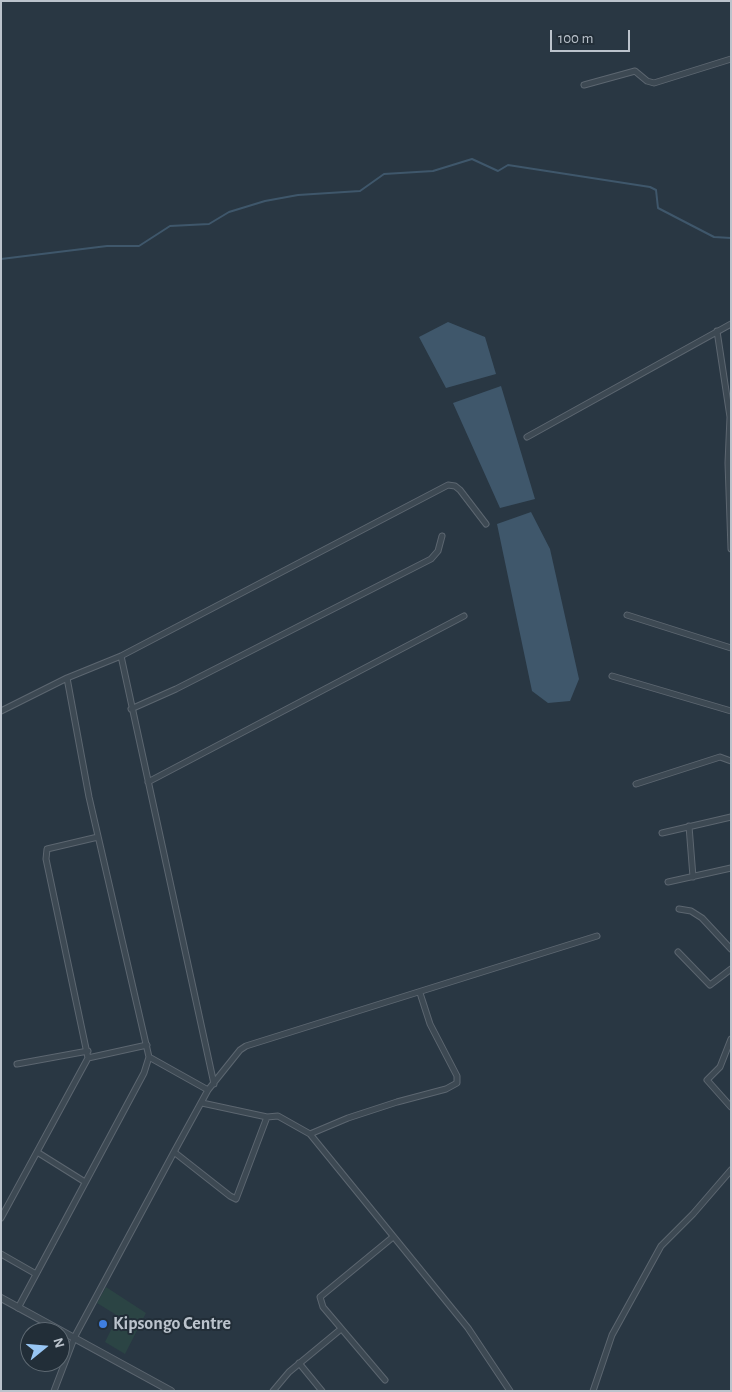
<!DOCTYPE html>
<style>
body{margin:0}
#map{position:relative;width:732px;height:1392px;overflow:hidden;background:#293743;font-family:"Alegreya Sans",sans-serif}
canvas{display:block}
.frame{position:absolute;inset:0;border:2px solid #bbc3cc;pointer-events:none}
.north{position:absolute;left:20px;top:1322px;width:50px;height:50px;box-sizing:border-box;background:#222e38;border:1px solid #5f6a73;border-radius:50%;rotate:73deg;font-size:14px;font-weight:700;line-height:20px;text-align:center;color:#bbc3cc}
.north::after{content:'';display:block;margin:auto;width:18px;height:22px;background:#98c6f4;clip-path:polygon(50% 0,100% 100%,50% 72%,0 100%)}
.scale{position:absolute;left:550px;top:30px;width:80px;height:22px;box-sizing:border-box;border:2px solid #bbc3cc;border-top:0;padding-left:6px;font-size:15px;line-height:18px;white-space:nowrap;color:#bbc3cc;-webkit-text-stroke:4px #222e38;paint-order:stroke}
</style>
<div id="map">
<canvas width="732" height="1392"></canvas>
<div class="frame"></div>
<div class="north">N</div>
<div class="scale">100 m</div>
</div>
<script>
const ctx = document.querySelector('canvas').getContext('2d');
ctx.lineJoin = 'round';
function fillPath(path, color) { ctx.fillStyle = color; ctx.fill(path, 'evenodd'); }
const poly = rows => new Path2D(rows.map(r => 'M' + r).join(''));
function trace(path, color, width, dash) { ctx.strokeStyle = color; ctx.lineWidth = width; ctx.lineCap = dash ? 'butt' : 'round'; ctx.setLineDash(dash || []); ctx.stroke(path); }
function write(font, color, halo, rows, align = 'center') {
  ctx.font = font + ' "Alegreya Sans",sans-serif'; ctx.lineWidth = 4; ctx.setLineDash([]); ctx.textBaseline = 'middle'; ctx.strokeStyle = halo; ctx.fillStyle = color; for (const [text, x, y, turn = 0] of rows) {
    ctx.save(); ctx.translate(x, y); ctx.rotate((+turn || 0) * Math.PI / 180); ctx.textAlign = isNaN(turn) ? turn : align; if (halo) ctx.strokeText(text, 0, 0); ctx.fillText(text, 0, 0); ctx.restore();
  }
}
fillPath(poly([
 [106,1287,146,1313,125,1354,105,1342,118,1316,97,1303]
]), '#2b4444');
fillPath(poly([
 [448,322,485,337,496,374,446,388,419,337],
 [501,386,535,499,500,508,453,403],
 [531,512,550,549,579,679,570,701,548,703,532,691,497,524]
]), '#3f576b');
trace(poly([
 [1,259,107,246,139,246,170,226,209,224,229,212,265,201,298,195,360,191,384,174,433,171,472,159,498,171,508,165,650,187,656,190,658,208,714,237,731,238]
]), '#3f576b', 2);
const minor = poly([
 [584,85,635,71,647,81,654,83,731,59],
 [717,331,730,417,728,463,731,549],
 [527,437,731,324],
 [627,615,731,648],
 [121,656,214,1084],
 [612,676,731,711],
 [131,709,176,689,431,559,438,551,442,536],
 [1,711,67,678,121,656,448,485,455,486,460,490,486,524],
 [148,782,464,616],
 [636,784,720,757,731,761],
 [689,826,693,877],
 [662,833,731,817],
 [668,882,731,868],
 [679,909,691,911,702,918,731,949],
 [678,952,710,985,731,969],
 [731,1039,720,1067,707,1080,731,1107],
 [149,1057,208,1090],
 [88,1058,147,1045],
 [17,1064,88,1051],
 [202,1103,267,1117,278,1116,310,1134,468,1328,510,1391],
 [310,1134,348,1118,397,1102,446,1089,457,1083,457,1076,430,1024,420,993],
 [37,1152,85,1182],
 [174,1152,230,1196,236,1199,267,1117],
 [1,1218,88,1058,46,859,47,849,98,837],
 [1,1254,36,1274],
 [18,1308,144,1073,149,1057,89,797,67,678],
 [299,1363,322,1391],
 [385,1380,323,1307,320,1297,393,1237],
 [54,1391,75,1336,174,1152,208,1090,240,1050,246,1046,597,936],
 [273,1391,289,1372,341,1329],
 [593,1391,612,1335,661,1246,693,1214,731,1170]
]);
const tertiary = poly([
 [1,1298,171,1391]
]);
trace(minor, '#5c6670', 7);
trace(tertiary, '#5c6670', 8);
trace(minor, '#3d4953', 5);
trace(tertiary, '#3d4953', 6);
for (const [x, y, r, color] of [
 [103,1324,5,"#3f7fe0"]
]) { const dot = new Path2D(); dot.arc(x, y, r, 0, 2 * Math.PI); ctx.fillStyle = color; ctx.fill(dot); trace(dot, '#222e38', 2); }
write('bold 18px', '#bbc3cc', '#222e38', [
 ["Kipsongo Centre",113,1324]
], 'left');
</script>
